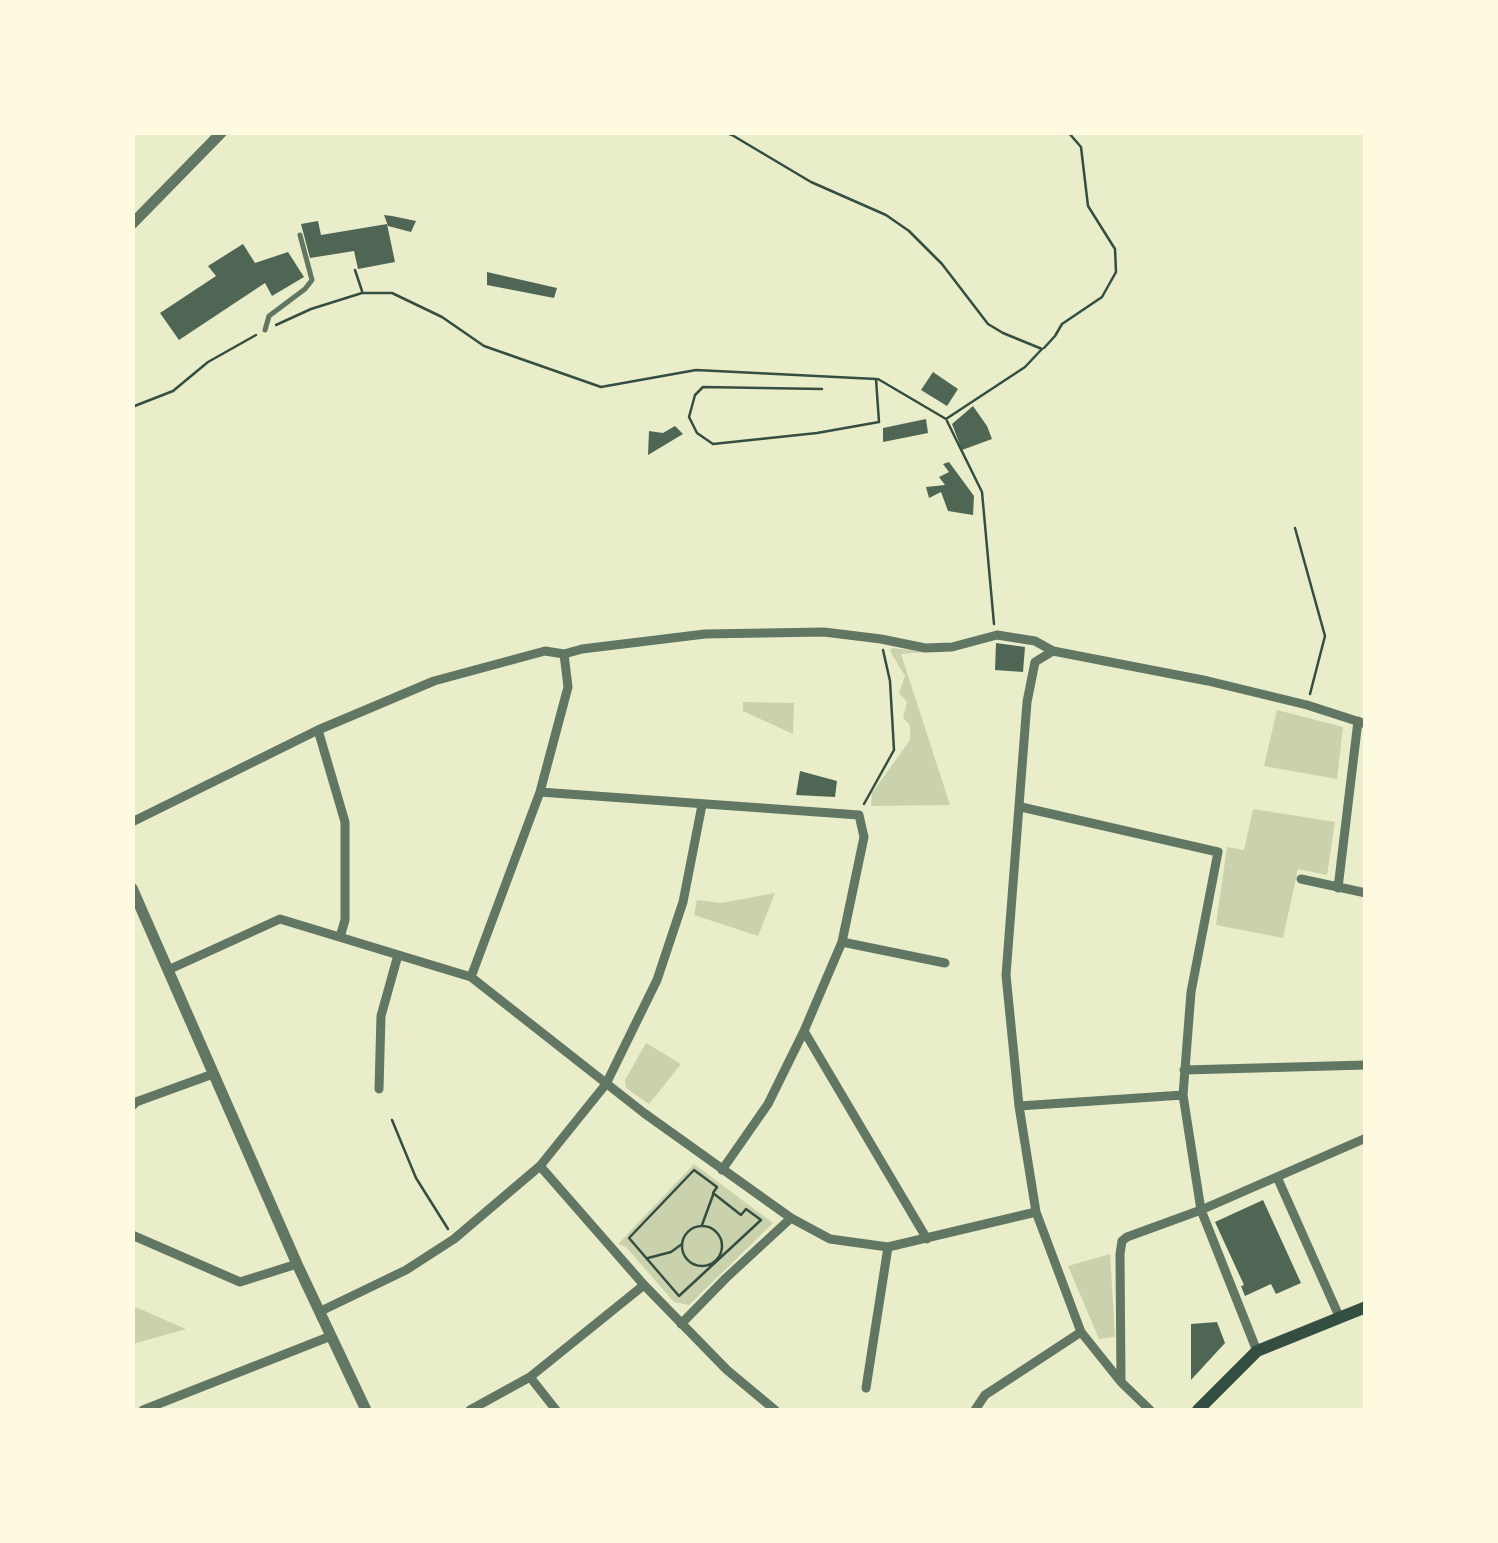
<!DOCTYPE html>
<style>
body{margin:0}
#map{position:relative;width:1498px;height:1543px;overflow:hidden;background:#e9edc9;font-family:Poppins,sans-serif}
canvas{display:block}
.frame{position:absolute;inset:0;border:135px solid #fefae0;pointer-events:none}
</style>
<div id="map">
<canvas width="1498" height="1543"></canvas>
<div class="frame"></div>
</div>
<script>
const ctx = document.querySelector('canvas').getContext('2d');
ctx.lineJoin = 'round';
function fillPath(path, color) { ctx.fillStyle = color; ctx.fill(path, 'evenodd'); }
const poly = rows => new Path2D(rows.map(r => 'M' + r).join(''));
function trace(path, color, width, dash) { ctx.strokeStyle = color; ctx.lineWidth = width; ctx.lineCap = dash ? 'butt' : 'round'; ctx.setLineDash(dash || []); ctx.stroke(path); }
fillPath(poly([
 [892,648,925,652,901,654,950,805,871,806,872,793,910,740,910,725,903,718,907,702,899,693,905,676,890,651],
 [743,702,794,703,793,734,743,711],
 [1277,710,1343,727,1337,779,1264,766],
 [1253,809,1335,822,1327,875,1298,869,1283,938,1216,925,1227,847,1244,850],
 [775,893,758,936,694,915,697,900,721,903],
 [646,1043,681,1064,649,1104,626,1088,625,1080],
 [694,1164,773,1223,689,1305,674,1302,626,1247,618,1244],
 [1110,1254,1115,1337,1099,1339,1068,1266],
 [133,1306,186,1329,133,1344]
]), '#cad2ad');
fillPath(poly([
 [384,215,392,216,416,221,411,232,388,226],
 [318,221,321,235,387,224,395,262,358,269,354,251,310,258,301,224],
 [243,244,255,263,288,252,304,277,272,296,265,283,179,340,160,313,216,276,208,266],
 [487,272,557,288,554,298,487,285],
 [933,372,958,389,947,406,921,390],
 [973,406,987,426,992,439,962,450,952,424],
 [926,419,928,433,883,442,883,428],
 [675,426,683,434,648,455,649,431,663,433],
 [949,462,974,496,973,515,948,511,941,492,929,498,926,487,945,485,939,477,949,472,943,464],
 [996,643,1025,647,1023,672,995,670],
 [800,771,837,781,835,797,796,795],
 [1263,1200,1301,1283,1276,1294,1271,1284,1245,1296,1241,1286,1244,1285,1215,1222],
 [1217,1322,1225,1343,1191,1380,1191,1324]
]), '#4f6655');
trace(poly([
 [725,132,732,135,733,132],
 [732,135,811,182,886,215,909,231,942,264,988,324,1003,333,1042,349,1025,367,946,419,878,379],
 [355,270,362,291],
 [276,325,311,309,362,293,392,293,442,317,484,346,601,387,696,370,876,379,879,422,817,433,713,444,697,433,689,417,695,395,703,387,822,389],
 [1044,348,1055,336,1062,324,1102,297,1116,272,1115,249,1088,206,1081,147,1068,132],
 [132,407,173,391,208,362,256,335],
 [947,421,982,492,994,624],
 [1295,528,1325,636,1310,694],
 [864,804,894,750,890,681,883,650],
 [392,1120,416,1178,448,1229],
 [694,1170,717,1187,713,1193,741,1215,746,1209,761,1220,679,1296,629,1238,694,1170],
 [702,1225,713,1195],
 '682 1246a20 20 0 1 1 40 0a20 20 0 1 1-40 0Z',
 [648,1258,671,1252,682,1244]
]), '#344e41', 2.5);
trace(poly([
 [265,330,269,316,305,289,312,280,300,235]
]), '#617663', 5);
trace(poly([
 [1053,651,1035,662,1027,702,1006,975,1019,1106,1036,1212,1081,1332,1121,1382,1150,1410],
 [318,730,345,822,345,920,340,937],
 [540,792,859,815,864,837,842,942,804,1031,768,1104,722,1170],
 [1021,807,1218,852,1191,992,1183,1095,1201,1210,1257,1351],
 [132,822,318,730,434,681,545,651,564,654,582,649,705,634,824,632,881,639,925,648,952,647,997,635,1035,641,1053,651,1208,681,1307,705,1366,724],
 [1301,879,1366,893],
 [1338,888,1358,721],
 [842,942,945,963],
 [168,970,280,919,471,977,644,1113,791,1218,830,1239,888,1247,1036,1212],
 [471,977,540,792,568,687,564,654],
 [804,1031,927,1239],
 [1184,1070,1366,1065],
 [379,1089,381,1016,398,955],
 [132,1106,136,1102,213,1074],
 [1019,1106,1183,1095],
 [540,1166,644,1285,727,1370,775,1410],
 [1277,1177,1339,1316],
 [132,1235,240,1282,297,1264],
 [321,1311,406,1270,454,1239,540,1166,606,1084,657,980,683,902,702,805],
 [681,1324,726,1278,791,1218],
 [530,1377,556,1410],
 [1121,1382,1120,1254,1122,1241,1127,1237,1201,1210,1366,1138],
 [866,1388,888,1247],
 [143,1410,331,1336],
 [470,1410,530,1377,644,1285],
 [975,1410,985,1395,1081,1332]
]), '#617663', 9);
trace(poly([
 [132,224,222,132],
 [132,888,297,1264,366,1410]
]), '#617663', 11);
trace(poly([
 [1198,1410,1257,1351,1366,1307]
]), '#344e41', 12);
</script>
